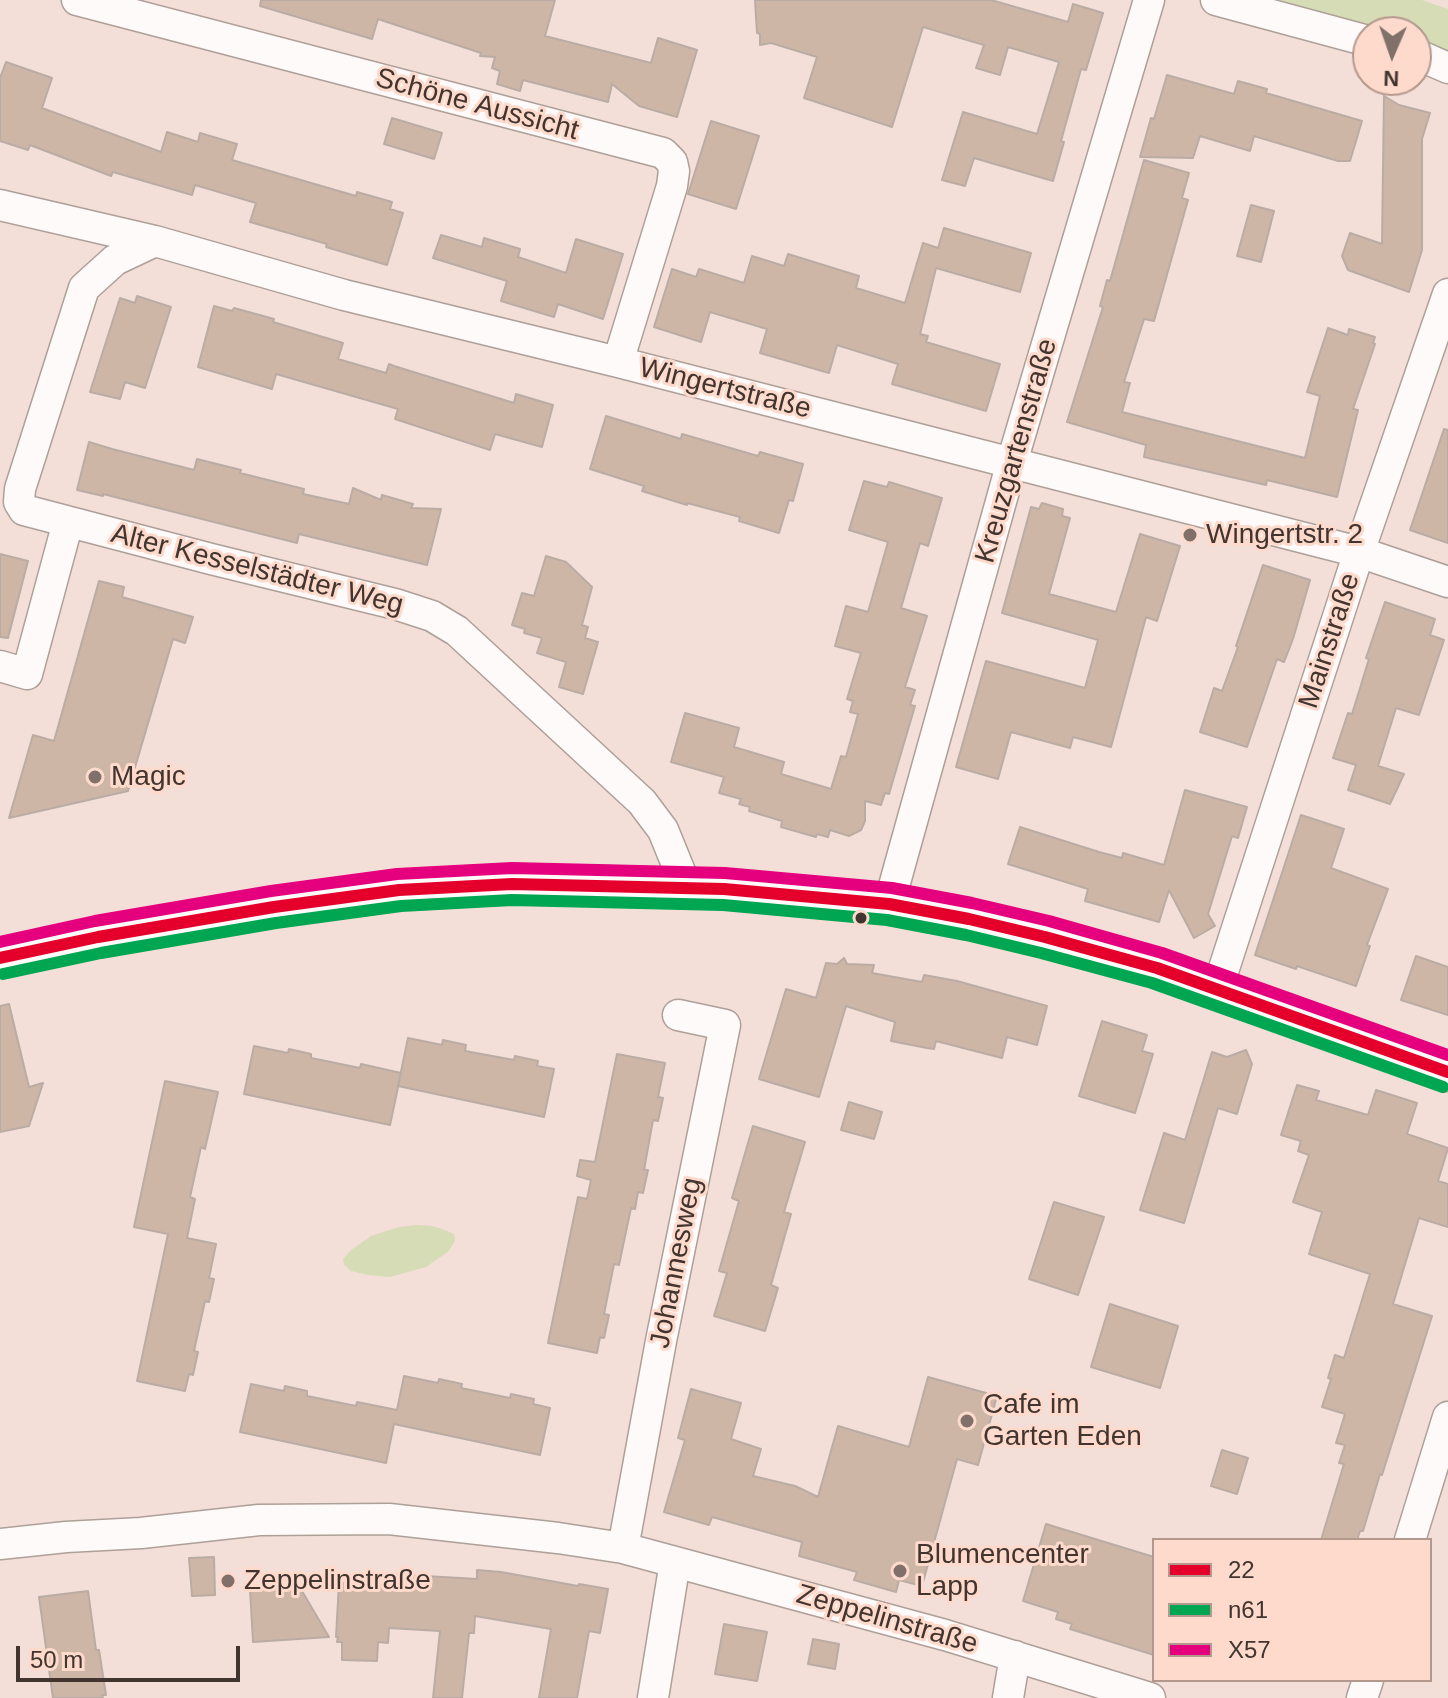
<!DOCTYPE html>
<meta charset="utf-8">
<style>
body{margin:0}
#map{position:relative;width:1448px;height:1698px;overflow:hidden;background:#f3dfd7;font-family:Helvetica,sans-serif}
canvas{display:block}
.legend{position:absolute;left:1152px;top:1538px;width:280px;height:144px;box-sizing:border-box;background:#fedacc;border:2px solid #b3988d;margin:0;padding:10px 14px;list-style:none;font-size:24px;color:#42342e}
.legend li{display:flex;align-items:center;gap:16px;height:40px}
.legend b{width:40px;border:2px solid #b3988d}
.north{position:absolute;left:1352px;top:16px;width:80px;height:80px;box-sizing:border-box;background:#fedacc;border:2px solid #b3988d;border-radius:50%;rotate:182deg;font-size:22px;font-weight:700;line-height:32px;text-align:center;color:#42342e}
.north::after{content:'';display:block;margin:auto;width:28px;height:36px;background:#807069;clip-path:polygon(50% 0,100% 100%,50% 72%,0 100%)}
.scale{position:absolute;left:16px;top:1646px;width:224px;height:36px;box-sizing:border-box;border:4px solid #42342e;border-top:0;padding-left:10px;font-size:24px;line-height:28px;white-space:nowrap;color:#42342e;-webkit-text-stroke:6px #fedacc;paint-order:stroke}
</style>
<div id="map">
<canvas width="1448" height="1698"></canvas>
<ul class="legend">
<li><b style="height:10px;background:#e4002b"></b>22</li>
<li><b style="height:10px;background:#00a651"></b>n61</li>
<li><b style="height:10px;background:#e5007d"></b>X57</li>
</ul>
<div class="north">N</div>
<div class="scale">50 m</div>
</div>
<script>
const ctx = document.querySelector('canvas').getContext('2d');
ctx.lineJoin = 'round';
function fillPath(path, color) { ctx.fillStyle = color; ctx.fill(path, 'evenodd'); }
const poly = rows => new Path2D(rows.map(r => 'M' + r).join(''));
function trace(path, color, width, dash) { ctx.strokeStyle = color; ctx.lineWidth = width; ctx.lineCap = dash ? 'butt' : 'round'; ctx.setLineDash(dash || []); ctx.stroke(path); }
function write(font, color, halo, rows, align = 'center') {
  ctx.font = font + ' Helvetica,sans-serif'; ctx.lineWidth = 6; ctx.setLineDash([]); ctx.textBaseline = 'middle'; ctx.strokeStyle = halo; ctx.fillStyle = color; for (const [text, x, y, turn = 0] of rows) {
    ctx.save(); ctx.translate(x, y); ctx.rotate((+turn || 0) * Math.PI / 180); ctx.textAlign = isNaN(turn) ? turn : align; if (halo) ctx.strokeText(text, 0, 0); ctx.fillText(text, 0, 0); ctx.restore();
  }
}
fillPath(poly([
 [1262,0,1422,0,1448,9,1448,55,1416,44,1416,32,1374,32],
 [417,1225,432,1226,445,1230,454,1234,455,1241,448,1252,426,1267,390,1277,368,1275,351,1271,344,1265,343,1259,351,1250,371,1236,399,1227]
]), '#d6dcb6');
const building = poly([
 [261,0,555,0,545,36,651,63,658,38,697,50,677,117,639,106,612,84,608,102,523,80,520,91,497,84,500,71,492,68,495,57,480,56,481,53,378,19,372,39,260,6,261,0],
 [755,0,991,0,1068,22,1073,4,1103,13,1086,70,1081,69,1061,141,1064,142,1053,181,974,158,965,186,942,180,963,112,1037,134,1059,62,1008,47,1000,75,976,68,984,45,923,27,892,127,804,98,817,57,771,43,760,45,760,34,757,33,755,0],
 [6,62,52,78,42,108,161,152,167,132,198,142,200,133,237,144,232,160,356,196,357,192,392,202,390,209,403,213,387,265,326,247,327,244,250,222,256,203,195,185,192,195,113,172,111,176,30,145,28,150,0,141,0,78,6,62],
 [1167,75,1234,94,1238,81,1267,89,1266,93,1362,121,1350,161,1338,161,1254,136,1250,151,1200,136,1193,158,1140,157,1151,118,1154,119,1167,75],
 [1384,96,1399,105,1430,113,1422,139,1422,250,1409,292,1348,270,1342,256,1350,233,1382,244,1384,96],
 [392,118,442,133,434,159,384,144,392,118],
 [711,121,759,136,736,209,688,194,711,121],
 [1144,160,1189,173,1182,198,1188,200,1154,321,1144,319,1124,382,1130,383,1122,412,1305,458,1320,396,1307,392,1328,328,1348,335,1349,329,1375,337,1373,343,1375,344,1353,409,1358,410,1337,497,1267,480,1266,485,1144,457,1146,445,1067,422,1103,307,1100,306,1107,280,1110,281,1144,160],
 [1251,205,1274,211,1261,262,1237,256,1251,205],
 [944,228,1031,253,1020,292,936,268,920,334,928,336,926,342,1000,364,986,411,892,384,898,364,837,345,829,373,760,353,767,329,710,312,701,342,654,327,672,269,696,277,699,269,744,283,752,256,784,266,788,254,859,276,856,288,905,303,923,243,938,248,944,228],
 [441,235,482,247,484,238,520,249,518,257,566,273,576,239,623,254,603,319,558,304,554,317,501,301,507,281,433,258,441,235],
 [137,296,171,307,145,388,125,382,120,399,90,392,120,298,135,303,137,296],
 [214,306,232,311,234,308,274,319,273,322,343,343,338,359,386,373,389,364,394,366,514,403,516,394,553,405,542,447,495,434,490,450,395,419,398,409,276,374,272,389,198,367,214,306],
 [606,416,681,439,682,434,758,456,760,452,803,464,793,501,789,500,779,533,739,521,740,517,687,503,687,505,642,491,644,486,590,469,606,416],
 [1444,429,1448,430,1448,543,1410,530,1444,429],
 [89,442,112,449,194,470,197,459,241,470,240,473,304,489,303,494,349,504,353,488,381,500,382,495,413,504,411,508,441,509,427,565,299,534,297,543,103,494,103,496,77,490,89,442],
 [864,481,887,487,889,482,942,498,928,546,920,543,901,608,927,616,905,687,915,690,910,705,915,706,889,794,885,793,881,805,865,801,865,821,861,830,849,836,830,830,828,837,817,834,816,837,781,827,782,821,749,811,750,807,739,804,741,799,719,793,724,777,671,762,685,713,739,728,734,747,784,762,781,774,831,789,841,756,846,757,858,714,850,712,853,701,847,699,861,653,835,646,846,606,868,612,888,542,849,530,864,481],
 [1042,503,1063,509,1062,516,1070,518,1049,594,1116,612,1140,534,1180,546,1157,621,1146,617,1111,747,1073,737,1070,748,1011,732,998,779,956,767,986,661,1085,688,1098,640,1002,613,1031,507,1039,509,1042,503],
 [0,554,28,561,8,638,0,637,0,554],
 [546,556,566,562,592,587,582,625,588,627,585,638,598,642,583,694,559,687,566,662,537,653,542,638,524,633,525,629,512,625,522,593,534,596,546,556],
 [1263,565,1310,580,1293,639,1284,662,1277,659,1247,747,1200,732,1214,688,1222,691,1238,647,1236,646,1263,565],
 [99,581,124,587,122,597,193,617,185,643,173,639,128,791,9,818,33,735,54,741,99,581],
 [1385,602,1435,619,1430,635,1444,640,1419,715,1396,708,1378,766,1404,774,1390,804,1348,790,1356,765,1333,758,1348,713,1352,714,1369,659,1366,658,1385,602],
 [1185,790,1247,807,1238,838,1232,836,1208,914,1215,926,1194,938,1169,890,1159,922,1085,901,1088,889,1008,864,1020,827,1099,852,1122,858,1123,853,1164,865,1185,790],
 [1301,815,1344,829,1331,868,1388,889,1367,945,1370,946,1356,986,1297,966,1296,969,1255,955,1301,815],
 [1416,956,1448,967,1448,1015,1401,1000,1416,956],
 [844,958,847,964,874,965,872,973,922,982,924,975,957,981,1047,1006,1037,1045,1007,1037,1002,1058,936,1041,934,1049,927,1048,891,1041,895,1022,846,1006,819,1097,759,1079,786,989,816,998,826,963,837,964,844,958],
 [9,1004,29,1087,43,1083,29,1126,0,1132,0,1006,9,1004],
 [1102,1021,1147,1035,1142,1051,1153,1054,1135,1113,1079,1096,1102,1021],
 [408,1038,442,1045,443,1040,466,1045,465,1051,514,1060,515,1056,538,1061,537,1066,554,1069,544,1117,398,1086,408,1038],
 [254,1046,288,1053,289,1049,311,1054,311,1058,360,1068,361,1064,401,1073,390,1125,244,1094,254,1046],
 [1246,1050,1252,1064,1237,1114,1218,1108,1184,1223,1140,1210,1164,1133,1185,1140,1212,1052,1227,1057,1246,1050],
 [617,1054,665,1063,658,1097,663,1098,658,1121,653,1120,644,1170,648,1170,643,1193,638,1192,635,1209,631,1208,619,1265,614,1264,604,1314,609,1315,604,1338,600,1337,597,1353,548,1343,578,1197,587,1199,591,1180,577,1176,580,1160,595,1162,617,1054],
 [165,1081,218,1092,205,1149,201,1147,190,1197,195,1199,187,1238,216,1244,209,1278,214,1279,209,1302,205,1301,194,1351,198,1352,193,1375,189,1374,185,1391,137,1381,168,1234,134,1227,165,1081],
 [1297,1085,1319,1091,1316,1100,1368,1115,1376,1090,1417,1103,1407,1134,1448,1148,1438,1181,1448,1184,1448,1227,1419,1218,1393,1304,1432,1316,1382,1475,1380,1474,1363,1531,1360,1531,1357,1540,1321,1540,1344,1464,1339,1463,1345,1445,1336,1443,1345,1414,1322,1407,1331,1379,1328,1378,1335,1355,1344,1358,1370,1274,1309,1254,1322,1212,1293,1202,1309,1155,1298,1151,1301,1141,1281,1135,1297,1085],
 [849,1102,882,1112,874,1139,841,1130,849,1102],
 [753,1126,805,1142,784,1212,791,1214,771,1285,778,1288,765,1331,714,1316,727,1273,719,1271,739,1201,732,1198,753,1126],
 [1054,1202,1104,1217,1078,1295,1029,1279,1054,1202],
 [1110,1304,1178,1326,1160,1388,1091,1367,1110,1304],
 [404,1376,438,1383,439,1379,462,1384,461,1388,510,1398,511,1394,534,1399,533,1404,550,1408,540,1455,394,1424,386,1463,240,1432,251,1384,284,1391,285,1386,307,1391,307,1396,356,1406,357,1402,397,1410,404,1376],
 [928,1377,997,1396,978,1465,957,1459,922,1586,899,1580,896,1592,854,1580,857,1572,799,1556,802,1542,712,1517,709,1525,664,1512,685,1440,678,1438,691,1389,741,1403,731,1439,761,1449,753,1476,795,1486,818,1497,838,1426,909,1447,928,1377],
 [1222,1450,1248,1458,1237,1494,1211,1486,1222,1450],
 [1046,1524,1154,1557,1154,1655,1070,1629,1072,1624,1056,1619,1058,1612,1023,1601,1046,1524],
 [214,1557,215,1595,192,1596,189,1558,214,1557],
 [477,1570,501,1572,578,1586,579,1584,608,1589,600,1633,589,1631,577,1698,539,1698,551,1629,475,1616,474,1633,469,1633,462,1698,433,1698,440,1631,389,1628,388,1643,378,1642,377,1661,342,1660,342,1642,337,1642,338,1637,336,1637,339,1583,390,1586,391,1574,477,1579,477,1570],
 [299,1586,329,1637,253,1642,250,1589,299,1586],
 [88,1591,96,1650,99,1650,106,1695,102,1695,103,1698,53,1698,39,1597,88,1591],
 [724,1624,767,1632,757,1681,715,1674,724,1624],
 [813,1639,839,1644,835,1669,808,1664,813,1639]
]);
fillPath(building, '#ceb6a7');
trace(building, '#baaca5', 2);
const minor = poly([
 [77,0,663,153,672,162,674,171,672,186,618,362],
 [1216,0,1368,41],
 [1416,54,1448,68],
 [0,205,155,241,344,295,618,362,1359,552,1448,582],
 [155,241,115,260,84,288,20,489,19,502,24,510,211,559,395,604,432,616,457,631,642,802,663,830,687,889],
 [0,666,27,674,68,522],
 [889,904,1012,462,1149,0],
 [1217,990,1359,552,1448,294],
 [1410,1540,1448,1417],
 [0,1544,66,1537,141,1533,259,1520,389,1519,558,1538,623,1548,675,1562,945,1635,1150,1698],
 [623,1548,661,1341,725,1025,678,1015],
 [653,1698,675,1562],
 [1008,1698,1015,1656],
 [1362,1698,1368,1680]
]);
const major = poly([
 [0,958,98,937,274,907,399,890,512,884,603,885,724,889,818,897,889,904,969,919,1045,937,1157,968,1448,1072]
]);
trace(minor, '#ae9f99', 33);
trace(major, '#ae9f99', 41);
trace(minor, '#fdfaf9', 30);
trace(major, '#fdfaf9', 38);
trace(poly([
 [0,958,98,937,274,907,399,890,512,884,724,889,889,904,969,919,1045,937,1157,968,1448,1072]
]), '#e4002b', 12);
trace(poly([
 [3,974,101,953,276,923,401,906,512,900,723,905,887,920,966,935,1041,953,1152,983,1443,1087]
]), '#00a651', 12);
trace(poly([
 [0,942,95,921,271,891,397,874,512,868,725,873,892,888,972,903,1049,921,1162,953,1448,1055]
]), '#e5007d', 12);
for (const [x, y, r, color] of [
 [1190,535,8,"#807069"],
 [95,777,8,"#807069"],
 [861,918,7,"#42342e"],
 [967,1421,8,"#807069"],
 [900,1571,8,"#807069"],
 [228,1581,8,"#807069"]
]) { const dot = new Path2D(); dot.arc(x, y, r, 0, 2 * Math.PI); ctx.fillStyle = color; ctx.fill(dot); trace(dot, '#fedacc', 3); }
write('28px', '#42342e', '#fedacc', [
 ["Schöne Aussicht",477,105,15],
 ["Wingertstraße",725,389,14],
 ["Kreuzgartenstraße",1017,451,-74],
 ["Alter Kesselstädter Weg",257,570,14],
 ["Mainstraße",1330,641,-72],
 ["Johannesweg",677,1263,-79],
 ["Zeppelinstraße",887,1620,16]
]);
write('28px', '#42342e', '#fedacc', [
 ["Wingertstr. 2",1206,535],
 ["Magic",111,777],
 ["Cafe im",983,1405],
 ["Garten Eden",983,1437],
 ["Blumencenter",916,1555],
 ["Lapp",916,1587],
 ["Zeppelinstraße",244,1581]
], 'left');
</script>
